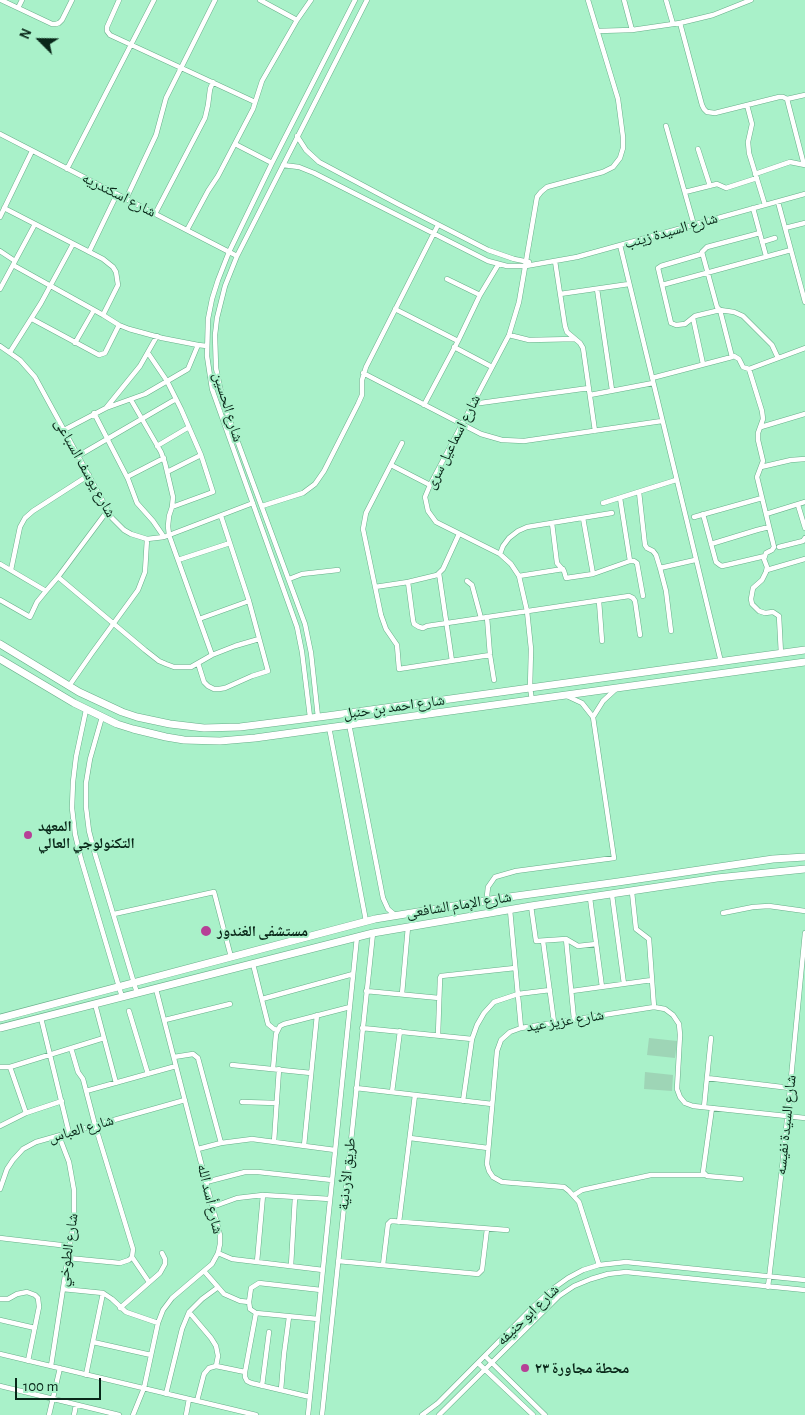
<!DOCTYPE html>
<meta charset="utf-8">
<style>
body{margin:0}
#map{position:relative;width:805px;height:1415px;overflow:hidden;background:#a9f1c9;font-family:"Alegreya Sans",sans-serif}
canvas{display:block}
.north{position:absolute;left:15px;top:15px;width:50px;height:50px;-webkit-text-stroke:4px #a9f1c9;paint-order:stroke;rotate:293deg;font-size:14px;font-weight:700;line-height:20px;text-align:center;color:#092719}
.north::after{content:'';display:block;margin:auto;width:18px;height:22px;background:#092719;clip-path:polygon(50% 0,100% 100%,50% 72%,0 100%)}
.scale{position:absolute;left:15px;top:1378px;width:86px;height:22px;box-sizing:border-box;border:2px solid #092719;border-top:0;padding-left:6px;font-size:15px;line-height:18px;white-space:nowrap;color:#092719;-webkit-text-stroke:4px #a9f1c9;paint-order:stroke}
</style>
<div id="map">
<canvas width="805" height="1415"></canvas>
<div class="north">N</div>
<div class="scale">100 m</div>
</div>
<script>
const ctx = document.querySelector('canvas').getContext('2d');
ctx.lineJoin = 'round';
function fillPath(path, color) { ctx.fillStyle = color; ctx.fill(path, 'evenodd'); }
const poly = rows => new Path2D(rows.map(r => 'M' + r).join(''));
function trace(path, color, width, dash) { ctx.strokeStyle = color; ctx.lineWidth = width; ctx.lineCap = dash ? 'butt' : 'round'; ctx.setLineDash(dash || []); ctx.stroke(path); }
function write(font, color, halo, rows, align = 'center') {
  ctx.font = font + ' "Alegreya Sans","Noto Naskh Arabic",sans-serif'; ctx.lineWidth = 4; ctx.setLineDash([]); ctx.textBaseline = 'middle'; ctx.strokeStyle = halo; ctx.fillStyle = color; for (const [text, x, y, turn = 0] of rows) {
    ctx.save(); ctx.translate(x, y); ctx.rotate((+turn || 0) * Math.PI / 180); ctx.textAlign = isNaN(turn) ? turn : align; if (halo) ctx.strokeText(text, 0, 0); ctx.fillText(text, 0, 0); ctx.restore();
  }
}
fillPath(poly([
 [649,1038,677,1041,675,1058,647,1055],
 [645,1072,673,1075,672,1091,644,1089]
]), '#9ed5b6');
const street = poly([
 [1,0,52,24,56,24,59,23,62,20,72,0],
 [119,0,107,27,107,31,110,35,255,102],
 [260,0,297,20],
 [624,0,632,30],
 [666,0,673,24],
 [18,8,22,0],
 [680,23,702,105,704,109,707,112,715,113,779,97,783,97,787,99,804,165],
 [598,31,632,30,680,23,713,15,751,0],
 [787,99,805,95],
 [747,105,752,124,748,142,749,153,765,205],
 [666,126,694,225],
 [0,134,237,256],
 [297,136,306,150,319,162,398,204,488,250,514,259,529,262],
 [235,144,272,163],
 [698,149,710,186],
 [283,165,299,167,314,173,488,261,507,266,526,266,577,257,805,194],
 [67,169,154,0],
 [755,174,790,162,805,165],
 [685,192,717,184,726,188,757,178],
 [126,199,156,135,166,98,215,0],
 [778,202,805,302],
 [4,208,103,259,113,267,116,272,118,285,103,315],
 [753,208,766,256],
 [155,214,205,118,208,105,210,89,213,82],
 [0,217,32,151],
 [785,228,805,223],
 [187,230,208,191,218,176,253,109,262,81,297,20,311,0],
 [762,242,775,238],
 [620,245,721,662],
 [0,251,15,261],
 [89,252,117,194],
 [702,254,661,266,658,268,671,323,676,325,685,324,695,316,720,310,734,312,743,316,772,345,778,358],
 [555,261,565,326,567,332,580,343,583,348,595,431],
 [13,265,103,315,119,325,129,329,162,338,198,345,207,346],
 [447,279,480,295],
 [662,285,791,250],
 [0,289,35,224],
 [597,289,612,390],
 [560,294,629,284],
 [395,309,458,341],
 [693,318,703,364],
 [32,319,99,355,105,353,119,325],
 [509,335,529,340,575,339],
 [75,343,94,310],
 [0,346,20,360,35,377,112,518,124,530,131,534,147,539,164,537,253,503],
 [454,347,492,367],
 [10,352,41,303,73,244],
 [148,353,167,381,181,409,201,455,213,492,172,507],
 [732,357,720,310,717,307,702,252,707,247,760,233],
 [749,369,762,411,763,419,758,433,758,440,763,461,757,477,774,547,772,550,766,553,764,559,767,567,766,572,762,580,753,588,751,599,752,604,759,611,765,613,773,612,779,616,781,654],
 [363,373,481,434,502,440,524,441,662,421],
 [652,378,732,357,734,356,739,359,743,367,749,369,805,348],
 [590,395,653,383],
 [131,400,161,452,165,463,173,497,172,507,169,516,168,526,169,535,212,655],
 [473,404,589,388],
 [424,405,458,341,480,295,498,265],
 [106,408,140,366,157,336],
 [94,413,128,479,137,503,153,521,164,537],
 [761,427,805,414],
 [64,430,106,408,145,394,188,369,198,345],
 [402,443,366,513,363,529,381,615,386,629,397,645,399,669,490,655],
 [157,446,189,427],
 [78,456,176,399],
 [391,465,430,485],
 [761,467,791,460,805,459],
 [167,472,201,455],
 [127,477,164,458],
 [639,492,645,545,647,548,653,551,656,555,660,568,666,591,671,631],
 [620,498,630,561],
 [603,503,676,480],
 [798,505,805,528],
 [262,506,303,493,315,484,324,471,358,404,362,395,362,380,366,367,438,225],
 [703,514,716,562,720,565,722,566,731,564,765,556],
 [766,514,805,502],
 [694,517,762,498],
 [583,518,593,574],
 [552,523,557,563,564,571,566,578,593,574,630,561,634,561,637,563,643,596],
 [711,544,757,530,769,527],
 [779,547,803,541,805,538],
 [500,554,503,546,509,538,518,531,527,527,612,513],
 [178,560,230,543],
 [0,564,46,591],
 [660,568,695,560],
 [11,570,20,527,25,518,33,511,89,475],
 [767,570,805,559],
 [439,573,452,661],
 [519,576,563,569],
 [58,577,145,650,159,661,166,664,174,667,191,667,212,655,235,646,259,639],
 [289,579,302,574,338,570],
 [467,581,472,585,481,618],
 [408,582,413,620,414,624,419,627,423,628,427,626,629,596,633,598,635,601,640,635],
 [375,587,408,582,437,575,443,569,459,534],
 [0,600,30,617,37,602,46,591,58,577,108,510],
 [599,601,602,641],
 [487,617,490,655,494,680],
 [199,619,249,601],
 [198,663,204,682,208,686,214,689,219,689,225,688,252,676,268,671,249,601,221,516],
 [69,686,92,653,138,590,145,572,147,539],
 [532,700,530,688,531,649,527,611,519,576,511,564,500,554,436,522,428,511,425,497,430,485,509,335,519,302,537,197,541,192,547,187,603,172,613,167,620,158,623,148,623,137,618,99,588,0],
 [86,710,76,757,73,782,72,808,75,834,81,859,122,997],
 [102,717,90,759,86,783,86,807,89,831,95,854,137,993],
 [310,717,302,652,297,627,212,389,207,356,208,319,212,299,218,280,229,252,272,163,355,0],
 [318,717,311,653,305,624,223,402,216,368,215,335,217,318,225,286,237,256,367,0],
 [593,717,603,701,616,689],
 [349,724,383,898,388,909,395,915],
 [329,727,366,921],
 [632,892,636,929,649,939,654,1007],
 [612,895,624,984],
 [590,898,602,987],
 [488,900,487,896,488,887,495,877,516,871,614,858,593,717,582,703,567,696],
 [531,906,536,941,566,939,578,946,596,944],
 [510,910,521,1028],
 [723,913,753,907,769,906,805,911],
 [114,914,214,892,231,957],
 [566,939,574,1019],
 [543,941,554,1022],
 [253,964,268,1024,274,1029,277,1030],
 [366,991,439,998],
 [572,991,652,980],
 [402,994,408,927],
 [262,999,353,974],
 [95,1004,116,1083],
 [129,1011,148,1074],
 [41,1018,69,1133],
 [165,1020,230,1004],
 [362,1028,472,1039],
 [438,1035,440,978,441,976,515,968],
 [174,1057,193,1054,198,1058,221,1143],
 [232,1065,311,1073],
 [0,1067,10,1067,104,1038],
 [10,1067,26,1113],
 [273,1069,276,1034,280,1026,284,1024,350,1007],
 [707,1078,790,1088],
 [356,1088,492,1104],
 [86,1091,176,1066],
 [392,1092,400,1031],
 [463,1101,472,1039,477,1025,484,1013,494,1002,518,994,550,990],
 [242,1102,277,1103],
 [704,1107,711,1038],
 [712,1108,703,1172,707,1176,741,1179],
 [0,1126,26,1113,62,1101],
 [410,1138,488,1148],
 [274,1142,279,1069],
 [304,1146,317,1015],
 [198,1149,221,1143,252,1139,335,1150],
 [206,1182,245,1172,258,1172,332,1180],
 [0,1189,7,1169,13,1160,23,1149,36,1142,185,1100],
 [574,1195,582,1190,651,1175,705,1175],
 [212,1207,237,1198,263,1195,330,1199],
 [399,1222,415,1095],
 [0,1238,69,1246],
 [218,1253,232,1259,323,1270],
 [132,1257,149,1282],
 [68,1258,120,1263,129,1260,132,1257,133,1249,95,1125,83,1079,78,1072,71,1048],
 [338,1261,478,1274,482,1270,487,1229],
 [257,1262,263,1195],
 [383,1265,388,1224,391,1221,507,1230],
 [599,1265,579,1202,569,1191,564,1187,502,1182,493,1177,489,1171,487,1164,497,1051,501,1040,510,1032,521,1028,654,1007,665,1009,673,1015,679,1024,680,1035,677,1089,680,1097,685,1103,693,1106,805,1118],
 [291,1266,295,1197],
 [204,1271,224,1294,240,1301,249,1302],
 [768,1287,784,1151,805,933],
 [63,1289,103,1293,112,1299,126,1312,158,1323],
 [0,1299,8,1299,17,1294,27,1292,35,1295,38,1298,39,1307,28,1361],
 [120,1308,160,1273,165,1264,165,1259,162,1253],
 [189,1312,211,1338,216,1346,218,1356,216,1366],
 [256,1313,245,1372,245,1377,247,1381,251,1383,310,1397],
 [318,1319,256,1313,250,1309,249,1302,251,1288,259,1283,321,1290],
 [0,1320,35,1328],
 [93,1342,151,1355],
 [0,1354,256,1415],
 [485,1356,545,1415],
 [478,1363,533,1415],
 [51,1366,74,1218,74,1190,69,1162,59,1136],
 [86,1375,103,1293],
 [0,1386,119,1415],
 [262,1386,269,1332],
 [281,1390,284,1354,289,1317],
 [166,1394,182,1329,189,1312,202,1299,217,1288],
 [197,1401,204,1374,209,1368,216,1366,245,1372],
 [49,1415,60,1368],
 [74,1415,76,1405],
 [133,1415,144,1388,158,1323,163,1310,172,1298,212,1264,218,1253,220,1244,220,1235,206,1182,156,989],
 [186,1415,189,1399],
 [308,1415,357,937],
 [322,1415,373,933],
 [422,1415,438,1403,533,1307,554,1288,568,1278,583,1270,599,1265,626,1262,805,1280],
 [439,1415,559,1296,574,1286,591,1279,608,1274,626,1272,805,1290]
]);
const secondary = poly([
 [0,644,79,692,122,712,137,717,170,724,204,728,240,727,327,716,805,650],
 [0,659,74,703,117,724,133,729,166,737,184,740,220,741,255,738,805,662],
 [0,1018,375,919,509,897,618,882,773,859,805,857],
 [0,1028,373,933,531,906,717,878,805,869]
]);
trace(street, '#68ae89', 5.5);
trace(secondary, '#68ae89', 8);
trace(street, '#fff', 4.5);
trace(secondary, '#fff', 7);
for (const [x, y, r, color] of [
 [28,835,5,"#b64096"],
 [206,931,6,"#b64096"],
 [525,1368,5,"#b64096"]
]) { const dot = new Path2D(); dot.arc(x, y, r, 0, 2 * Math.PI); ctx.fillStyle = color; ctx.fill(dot); trace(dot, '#a9f1c9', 2); }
write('15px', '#092719', '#a9f1c9', [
 ["شارع اسكندريه",119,195,27],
 ["شارع السيدة زينب",671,231,-16],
 ["شارع الحسين",228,407,73],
 ["شارع اسماعيل سرى",453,442,-63],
 ["شارع يوسف السباعى",85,468,61],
 ["شارع احمد بن حنبل",394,707,-8],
 ["شارع الإمام الشافعى",459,905,-9],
 ["شارع عزيز عيد",565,1021,-9],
 ["شارع السيدة نفيسه",786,1125,-84],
 ["شارع العباس",81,1129,-16],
 ["طريق الأردنية",347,1174,-84],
 ["شارع أسد الله",210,1199,77],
 ["شارع الطوخي",68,1250,-82],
 ["شارع ابو حنيفه",528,1315,-44]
]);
write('bold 15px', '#092719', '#a9f1c9', [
 ["المعهد",38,826],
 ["التكنولوجي العالي",38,843],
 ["مستشفى الغندور",217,931],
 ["محطة مجاورة ٢٣",535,1368]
], 'left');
</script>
